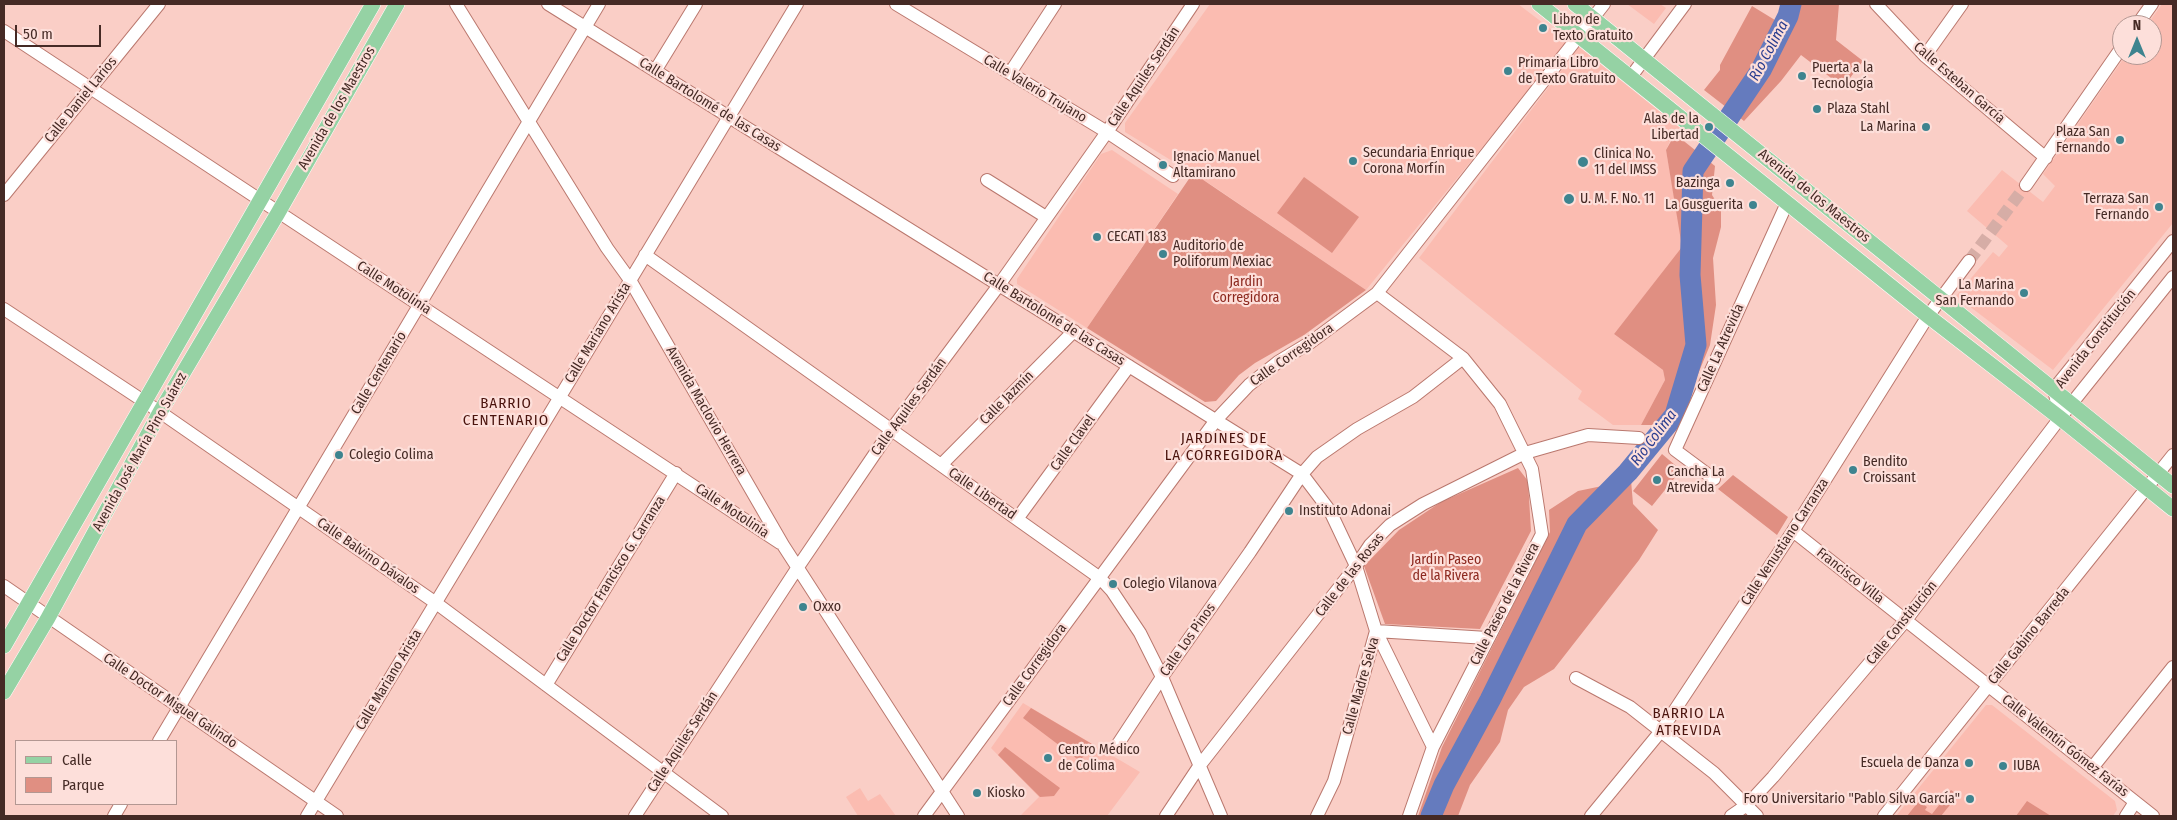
<!DOCTYPE html>
<meta charset="utf-8">
<style>
body{margin:0}
#map{position:relative;width:2177px;height:820px;overflow:hidden;background:#facec6;font-family:"Fira Sans Condensed",sans-serif}
canvas{display:block}
.frame{position:absolute;inset:0;border:5px solid #452a25;pointer-events:none}
.legend{position:absolute;left:15px;top:740px;width:162px;height:65px;box-sizing:border-box;background:#fddfda;border:1px solid #b39792;margin:0;padding:6px 9px;list-style:none;font-size:15px;color:#452a25}
.legend li{display:flex;align-items:center;gap:10px;height:25px}
.legend b{width:25px;border:1px solid #b39792}
.north{position:absolute;left:2112px;top:15px;width:50px;height:50px;box-sizing:border-box;background:#fddfda;border:1px solid #b39792;border-radius:50%;rotate:0deg;font-size:14px;font-weight:700;line-height:20px;text-align:center;color:#452a25}
.north::after{content:'';display:block;margin:auto;width:18px;height:22px;background:#3e848f;clip-path:polygon(50% 0,100% 100%,50% 72%,0 100%)}
.scale{position:absolute;left:15px;top:25px;width:86px;height:22px;box-sizing:border-box;border:2px solid #452a25;border-top:0;padding-left:6px;font-size:15px;line-height:18px;white-space:nowrap;color:#452a25;-webkit-text-stroke:4px #fddfda;paint-order:stroke}
</style>
<div id="map">
<canvas width="2177" height="820"></canvas>
<div class="frame"></div>
<ul class="legend">
<li><b style="height:6px;background:#95d2a4"></b>Calle</li>
<li><b style="height:14px;background:#e08f82"></b>Parque</li>
</ul>
<div class="north">N</div>
<div class="scale">50 m</div>
</div>
<script>
const ctx = document.querySelector('canvas').getContext('2d');
ctx.lineJoin = 'round';
function fillPath(path, color) { ctx.fillStyle = color; ctx.fill(path, 'evenodd'); }
const poly = rows => new Path2D(rows.map(r => 'M' + r).join(''));
function trace(path, color, width, dash) { ctx.strokeStyle = color; ctx.lineWidth = width; ctx.lineCap = dash ? 'butt' : 'round'; ctx.setLineDash(dash || []); ctx.stroke(path); }
function write(font, color, halo, rows, align = 'center') {
  ctx.font = font + ' "Fira Sans Condensed",sans-serif'; ctx.lineWidth = 4.5; ctx.setLineDash([]); ctx.textBaseline = 'middle'; ctx.strokeStyle = halo; ctx.fillStyle = color; for (const [text, x, y, turn = 0] of rows) {
    ctx.save(); ctx.translate(x, y); ctx.rotate((+turn || 0) * Math.PI / 180); ctx.textAlign = isNaN(turn) ? turn : align; if (halo) ctx.strokeText(text, 0, 0); ctx.fillText(text, 0, 0); ctx.restore();
  }
}
fillPath(poly([
 [1210,4,1518,4,1568,42,1366,290,1213,186,1125,132,1125,123],
 [1627,4,1660,4,1666,8,1654,24],
 [2162,4,2173,4,2173,223,2053,370,1956,296,1993,252,1999,257,2008,246,1967,211,2002,170,2043,202,2055,186,2043,174,2126,55,2152,55,2152,25,2147,25],
 [1579,47,1680,128,1671,139,1666,150,1683,247,1614,334,1663,370,1665,380,1641,425,1613,425,1578,399,1582,391,1419,258],
 [1112,150,1178,194,1087,328,1017,284,1017,279,1101,154],
 [1023,703,1140,772,1107,816,1020,816,1039,797,991,748],
 [1986,705,1992,705,2115,801,2117,810,2113,816,1896,816],
 [860,788,868,801,880,794,896,816,858,816,846,797]
]), '#fbbcb1');
fillPath(poly([
 [1797,4,1839,4,1836,40,1863,61,1843,87,1801,55,1781,81,1744,121,1704,90,1720,70,1720,65,1752,6,1788,28],
 [1675,134,1715,166,1712,195,1721,209,1721,227,1713,258,1716,305,1710,345,1677,425,1641,425,1665,380,1663,370,1614,334,1682,247,1666,150],
 [1193,173,1366,290,1304,335,1255,363,1239,375,1216,401,1205,402,1087,328],
 [1304,177,1359,217,1332,253,1277,213],
 [1662,454,1681,470,1652,506,1633,491],
 [1518,468,1528,481,1531,531,1480,629,1385,624,1364,566,1399,530,1441,502],
 [1733,475,1788,517,1777,535,1718,489],
 [1631,480,1633,504,1658,530,1639,560,1554,669,1524,687,1508,710,1500,742,1470,785,1458,816,1418,816,1442,747,1550,532,1549,510,1578,491],
 [1031,708,1092,744,1080,761,1023,718],
 [1005,747,1060,788,1054,796,1040,797,998,755],
 [1951,790,1958,795,1941,816,1907,816,1919,801,1927,807,1925,810,1932,814],
 [2027,801,2051,816,2016,816]
]), '#e08f82');
trace(poly([
 [1431,816,1444,785,1490,700,1577,524,1628,472,1675,415,1696,345,1690,275,1693,171,1761,70,1788,16,1791,4]
]), '#657bbe', 21);
trace(poly([
 [1969,261,2026,185]
]), '#d6ada6', 12, [12, 6]);
const minor = poly([
 [456,4,607,248,630,280,783,545,958,816],
 [548,4,1302,474,1330,511,1356,566,1376,631,1433,747],
 [896,4,1107,132,1173,176],
 [1876,4,1925,56,2046,158],
 [2137,25,2152,4],
 [4,31,780,543],
 [1925,56,1962,4],
 [655,71,696,4],
 [1010,73,1055,4],
 [1630,78,1685,4],
 [987,180,1046,217],
 [2026,185,2122,47],
 [4,195,159,4],
 [645,255,1100,578,1112,591,1140,633,1162,677,1221,816],
 [1377,293,1463,358,1500,404,1532,469,1542,534,1433,747,1409,816],
 [4,309,160,412,436,603,722,816],
 [2060,418,2054,389,2173,241],
 [941,465,1074,331],
 [1714,479,1675,450,1787,203],
 [1017,519,1129,366],
 [1793,531,2153,816],
 [4,586,337,816],
 [1576,678,1630,707,1714,773,1757,816],
 [546,685,676,473],
 [159,741,599,4],
 [1116,747,1162,677,1250,552,1302,474,1317,457,1357,429,1413,397,1463,358],
 [2092,768,2173,667],
 [114,816,121,804],
 [307,816,797,4],
 [635,816,798,567,891,430,999,285,1107,132,1193,4],
 [924,816,1216,420,1249,385,1278,362,1311,342,1377,293,1604,4],
 [1166,816,1200,765,1356,566,1370,545,1390,525,1423,504,1525,453,1588,435,1639,438],
 [1317,816,1334,781,1376,631,1487,638],
 [1591,816,1661,731,1793,531,1928,316,1969,261],
 [1731,816,1747,805,1773,777,1906,620,2060,418,2173,277],
 [1884,816,2173,455],
 [2126,816,2135,802]
]);
const major = poly([
 [1539,4,1928,316,2060,418,2173,509],
 [1575,4,2173,486],
 [4,646,373,4],
 [4,692,48,618,160,412,278,213,397,4]
]);
trace(minor, '#ba786e', 14);
trace(major, '#fff', 16);
trace(minor, '#fff', 12);
trace(major, '#95d2a4', 15);
for (const [x, y, r, color] of [
 [1543,28,5,"#3e848f"],
 [1508,71,5,"#3e848f"],
 [1802,76,5,"#3e848f"],
 [1817,109,5,"#3e848f"],
 [1709,127,5,"#3e848f"],
 [1926,127,5,"#3e848f"],
 [2120,140,5,"#3e848f"],
 [1353,161,5,"#3e848f"],
 [1583,162,6,"#3e848f"],
 [1163,165,5,"#3e848f"],
 [1730,183,5,"#3e848f"],
 [1569,199,6,"#3e848f"],
 [1753,205,5,"#3e848f"],
 [2159,207,5,"#3e848f"],
 [1097,237,5,"#3e848f"],
 [1163,254,5,"#3e848f"],
 [2024,293,5,"#3e848f"],
 [339,455,5,"#3e848f"],
 [1853,470,5,"#3e848f"],
 [1657,480,5,"#3e848f"],
 [1289,511,5,"#3e848f"],
 [1113,584,5,"#3e848f"],
 [803,607,5,"#3e848f"],
 [1048,758,5,"#3e848f"],
 [1969,763,5,"#3e848f"],
 [2003,766,5,"#3e848f"],
 [977,793,5,"#3e848f"],
 [1970,799,5,"#3e848f"]
]) { const dot = new Path2D(); dot.arc(x, y, r, 0, 2 * Math.PI); ctx.fillStyle = color; ctx.fill(dot); trace(dot, '#fddfda', 2); }
write('14px', '#452a25', '#fddfda', [
 ["Libro de",1553,20],
 ["Texto Gratuito",1553,36],
 ["Primaria Libro",1518,63],
 ["de Texto Gratuito",1518,79],
 ["Puerta a la",1812,68],
 ["Tecnología",1812,84],
 ["Plaza Stahl",1827,109],
 ["Alas de la",1699,119,"right"],
 ["Libertad",1699,135,"right"],
 ["La Marina",1916,127,"right"],
 ["Plaza San",2110,132,"right"],
 ["Fernando",2110,148,"right"],
 ["Secundaria Enrique",1363,153],
 ["Corona Morfín",1363,169],
 ["Clinica No.",1594,154],
 ["11 del IMSS",1594,170],
 ["Ignacio Manuel",1173,157],
 ["Altamirano",1173,173],
 ["Bazinga",1720,183,"right"],
 ["U. M. F. No. 11",1580,199],
 ["Terraza San",2149,199,"right"],
 ["Fernando",2149,215,"right"],
 ["La Gusguerita",1743,205,"right"],
 ["CECATI 183",1107,237],
 ["Auditorio de",1173,246],
 ["Poliforum Mexiac",1173,262],
 ["La Marina",2014,285,"right"],
 ["San Fernando",2014,301,"right"],
 ["Colegio Colima",349,455],
 ["Bendito",1863,462],
 ["Croissant",1863,478],
 ["Cancha La",1667,472],
 ["Atrevida",1667,488],
 ["Instituto Adonai",1299,511],
 ["Colegio Vilanova",1123,584],
 ["Oxxo",813,607],
 ["Centro Médico",1058,750],
 ["de Colima",1058,766],
 ["Escuela de Danza",1959,763,"right"],
 ["IUBA",2013,766],
 ["Kiosko",987,793],
 ["Foro Universitario \"Pablo Silva García\"",1960,799,"right"]
], 'left');
write('14px', '#452a25', '#fddfda', [
 ["Calle Aquiles Serdán",1144,77,-56],
 ["Calle Esteban García",1959,83,41],
 ["Calle Valerio Trujano",1035,89,31],
 ["Calle Daniel Larios",81,100,-51],
 ["Calle Bartolomé de las Casas",710,105,32],
 ["Avenida de los Maestros",337,108,-60],
 ["Avenida de los Maestros",1814,196,39],
 ["Calle Motolinía",394,288,33],
 ["Calle Bartolomé de las Casas",1054,319,32],
 ["Calle Mariano Arista",598,333,-59],
 ["Avenida Constitución",2096,339,-52],
 ["Calle La Atrevida",1721,348,-66],
 ["Calle Corregidora",1292,355,-35],
 ["Calle Centenario",379,373,-59],
 ["Calle Jazmín",1007,398,-45],
 ["Calle Aquiles Serdán",909,407,-54],
 ["Avenida Maclovio Herrera",706,411,60],
 ["Calle Clavel",1073,443,-54],
 ["Avenida José María Pino Suárez",140,452,-61],
 ["Calle Libertad",982,494,35],
 ["Calle Motolinía",732,511,34],
 ["Calle Venustiano Carranza",1785,542,-57],
 ["Calle Balvino Dávalos",368,556,35],
 ["Calle de las Rosas",1350,575,-52],
 ["Francisco Villa",1850,576,38],
 ["Calle Doctor Francisco G. Carranza",611,579,-58],
 ["Calle Paseo de la Rivera",1505,604,-63],
 ["Calle Constitución",1902,623,-51],
 ["Calle Gabino Barreda",2029,636,-51],
 ["Calle Los Pinos",1188,640,-55],
 ["Calle Corregidora",1035,665,-54],
 ["Calle Mariano Arista",389,680,-59],
 ["Calle Madre Selva",1361,686,-74],
 ["Calle Doctor Miguel Galindo",170,701,34],
 ["Calle Aquiles Serdán",683,742,-57],
 ["Calle Valentín Gómez Farías",2065,746,38]
]);
write('14px', '#8d291f', '#fddfda', [
 ["Jardin",1246,282],
 ["Corregidora",1246,298],
 ["Jardín Paseo",1446,560],
 ["de la Rivera",1446,576]
]);
write('italic 15px', '#2a3d8f', '#fddfda', [
 ["Río Colima",1769,51,-62],
 ["Río Colima",1654,438,-53]
]);
ctx.letterSpacing = '1px';
write('15px', '#4b140e', '#fddfda', [
 ["BARRIO",506,404],
 ["CENTENARIO",506,421],
 ["JARDINES DE",1224,439],
 ["LA CORREGIDORA",1224,456],
 ["BARRIO LA",1689,714],
 ["ATREVIDA",1689,731]
]);
ctx.letterSpacing = '0px';
</script>
